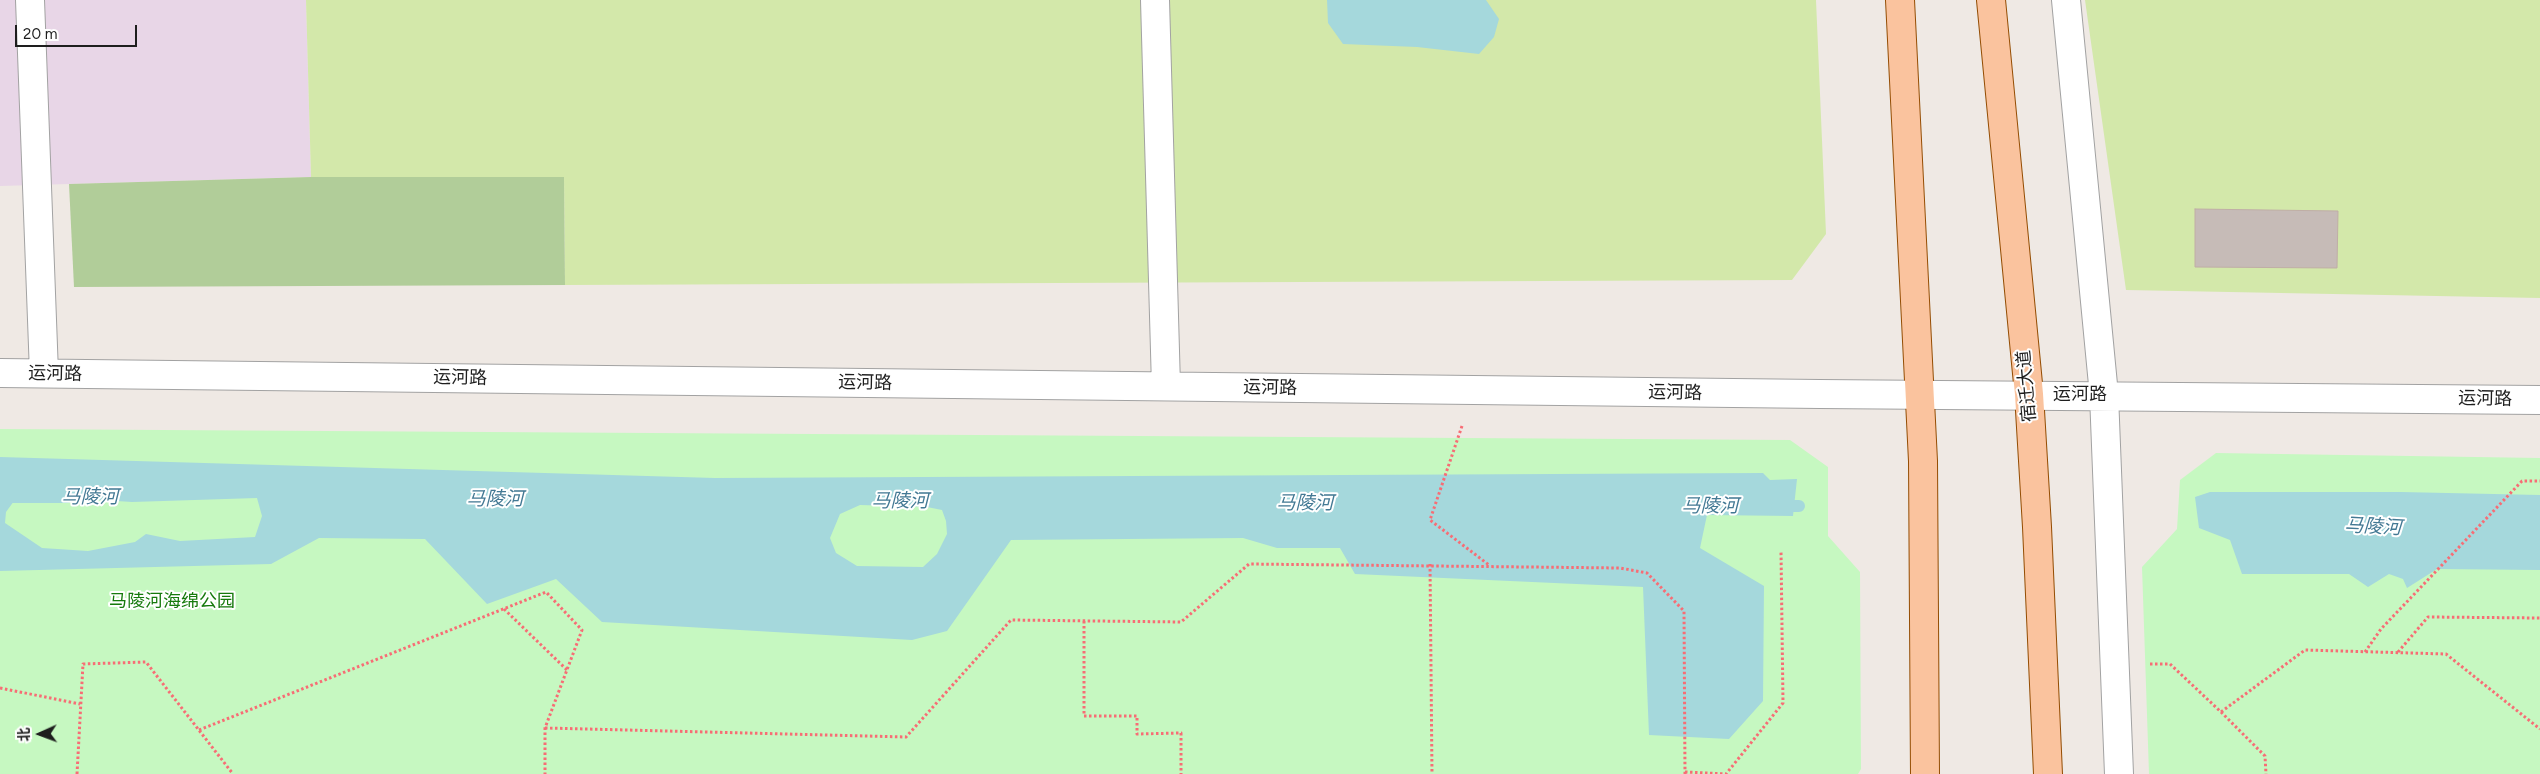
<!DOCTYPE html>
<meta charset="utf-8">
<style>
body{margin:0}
#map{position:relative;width:2540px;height:774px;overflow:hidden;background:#efe9e4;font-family:Figtree,"Noto Sans SC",sans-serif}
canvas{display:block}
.north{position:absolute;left:15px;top:709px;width:50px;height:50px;-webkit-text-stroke:4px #fff;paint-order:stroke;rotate:268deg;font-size:14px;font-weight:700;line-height:20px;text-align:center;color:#1e1e1e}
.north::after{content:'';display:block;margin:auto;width:18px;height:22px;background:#1e1e1e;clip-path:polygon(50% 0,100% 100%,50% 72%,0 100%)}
.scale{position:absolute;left:15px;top:25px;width:122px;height:22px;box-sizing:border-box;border:2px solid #1e1e1e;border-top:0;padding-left:6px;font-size:15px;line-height:18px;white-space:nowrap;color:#1e1e1e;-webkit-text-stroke:4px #fff;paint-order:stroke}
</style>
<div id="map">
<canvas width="2540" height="774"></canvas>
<div class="north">北</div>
<div class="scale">20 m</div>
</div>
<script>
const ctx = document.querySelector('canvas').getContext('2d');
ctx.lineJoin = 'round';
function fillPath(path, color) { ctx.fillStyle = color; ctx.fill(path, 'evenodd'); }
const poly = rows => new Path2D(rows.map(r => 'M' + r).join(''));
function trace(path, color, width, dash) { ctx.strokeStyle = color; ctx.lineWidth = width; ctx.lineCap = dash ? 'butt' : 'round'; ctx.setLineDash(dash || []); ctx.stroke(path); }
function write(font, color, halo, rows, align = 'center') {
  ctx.font = font + ' Figtree,"Noto Sans SC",sans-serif'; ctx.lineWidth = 4; ctx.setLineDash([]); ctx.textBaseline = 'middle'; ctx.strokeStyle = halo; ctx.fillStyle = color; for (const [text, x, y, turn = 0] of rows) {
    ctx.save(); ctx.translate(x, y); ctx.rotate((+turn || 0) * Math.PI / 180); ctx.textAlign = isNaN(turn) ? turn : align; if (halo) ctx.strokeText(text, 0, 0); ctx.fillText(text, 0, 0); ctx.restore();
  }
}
fillPath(poly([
 [0,0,306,0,311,177,0,186]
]), '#e8d6e7');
fillPath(poly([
 [306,0,1816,0,1826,234,1792,280,565,285,564,177,311,177],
 [2085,0,2540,0,2540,298,2126,290]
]), '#d3e8aa');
fillPath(poly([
 [311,177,564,177,565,285,74,287,69,184]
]), '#b1cd99');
fillPath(poly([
 [0,429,1790,440,1828,467,1828,536,1860,572,1861,769,1858,774,0,774],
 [2216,453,2540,458,2540,774,2149,774,2142,567,2177,529,2180,480]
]), '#c6f8c1');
fillPath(poly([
 [1327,0,1486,0,1499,19,1494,37,1479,54,1417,47,1343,44,1328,23],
 [0,457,715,478,1763,473,1770,480,1797,479,1793,516,1707,515,1700,548,1764,586,1763,701,1729,739,1649,735,1643,587,1355,574,1340,548,1277,548,1243,538,1011,540,947,631,912,640,602,622,556,579,487,604,425,539,319,538,271,564,0,571],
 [24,495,132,502,257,498,262,516,255,537,180,541,146,534,135,542,88,551,42,548,5,523,6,512,14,501],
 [860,505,927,507,942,510,946,521,947,534,937,554,923,567,857,566,836,553,830,538,840,514],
 [2210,492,2401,492,2540,495,2540,570,2437,569,2407,588,2403,579,2389,574,2368,587,2349,574,2242,574,2230,540,2199,528,2195,497]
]), '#a5d8dc');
trace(poly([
 [0,497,67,497],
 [1777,506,1799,506]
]), '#a5d8dc', 12);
const building = poly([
 [2195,209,2338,211,2337,268,2195,267,2195,209]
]);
fillPath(building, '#c6bbb7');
trace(building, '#c0aea6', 1);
const minor = poly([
 [30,0,44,373],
 [1155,0,1166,386],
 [2066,0,2104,395,2119,774],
 [0,373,1820,394,2540,400]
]);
const major = poly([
 [1900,0,1923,461,1925,774],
 [1991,0,2029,394,2037,527,2048,774]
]);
trace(minor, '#a2a2a2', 30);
trace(major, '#944d03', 30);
trace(poly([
 [1462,426,1430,520,1489,565],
 [1430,564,1432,774],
 [504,609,567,670],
 [1084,621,1084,716,1137,716,1137,734,1181,733,1181,774],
 [2365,652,2381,629,2522,481,2540,481],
 [2398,652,2428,617,2540,618],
 [2150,664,2170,664,2221,712,2265,756,2266,774],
 [0,688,80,704],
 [2221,712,2305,650,2446,654,2540,729],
 [545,728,906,737,1011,620,1181,622,1249,564,1620,568,1647,573,1684,611,1685,774],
 [199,730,546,592,582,630,545,728,545,774],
 [1685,772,1726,774,1783,703,1781,552],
 [77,774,83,664,146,662,233,774]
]), '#f76d75', 3, [2.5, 2.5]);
trace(minor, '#fff', 28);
trace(major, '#fac39e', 28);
write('18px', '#1e1e1e', '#fff', [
 ["运河路",55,374,1],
 ["运河路",460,378,1],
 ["运河路",865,383,1],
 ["宿迁大道",2027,386,-95],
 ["运河路",1270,388,1],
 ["运河路",1675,393,1],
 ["运河路",2080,395],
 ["运河路",2485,399,1]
]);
write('18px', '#167a0d', '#fff', [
 ["马陵河海绵公园",172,602]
]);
write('italic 19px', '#437994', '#fff', [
 ["马陵河",90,497],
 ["马陵河",495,499],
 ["马陵河",900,501],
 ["马陵河",1305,503],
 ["马陵河",1710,506],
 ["马陵河",2373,527,3]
]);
</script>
